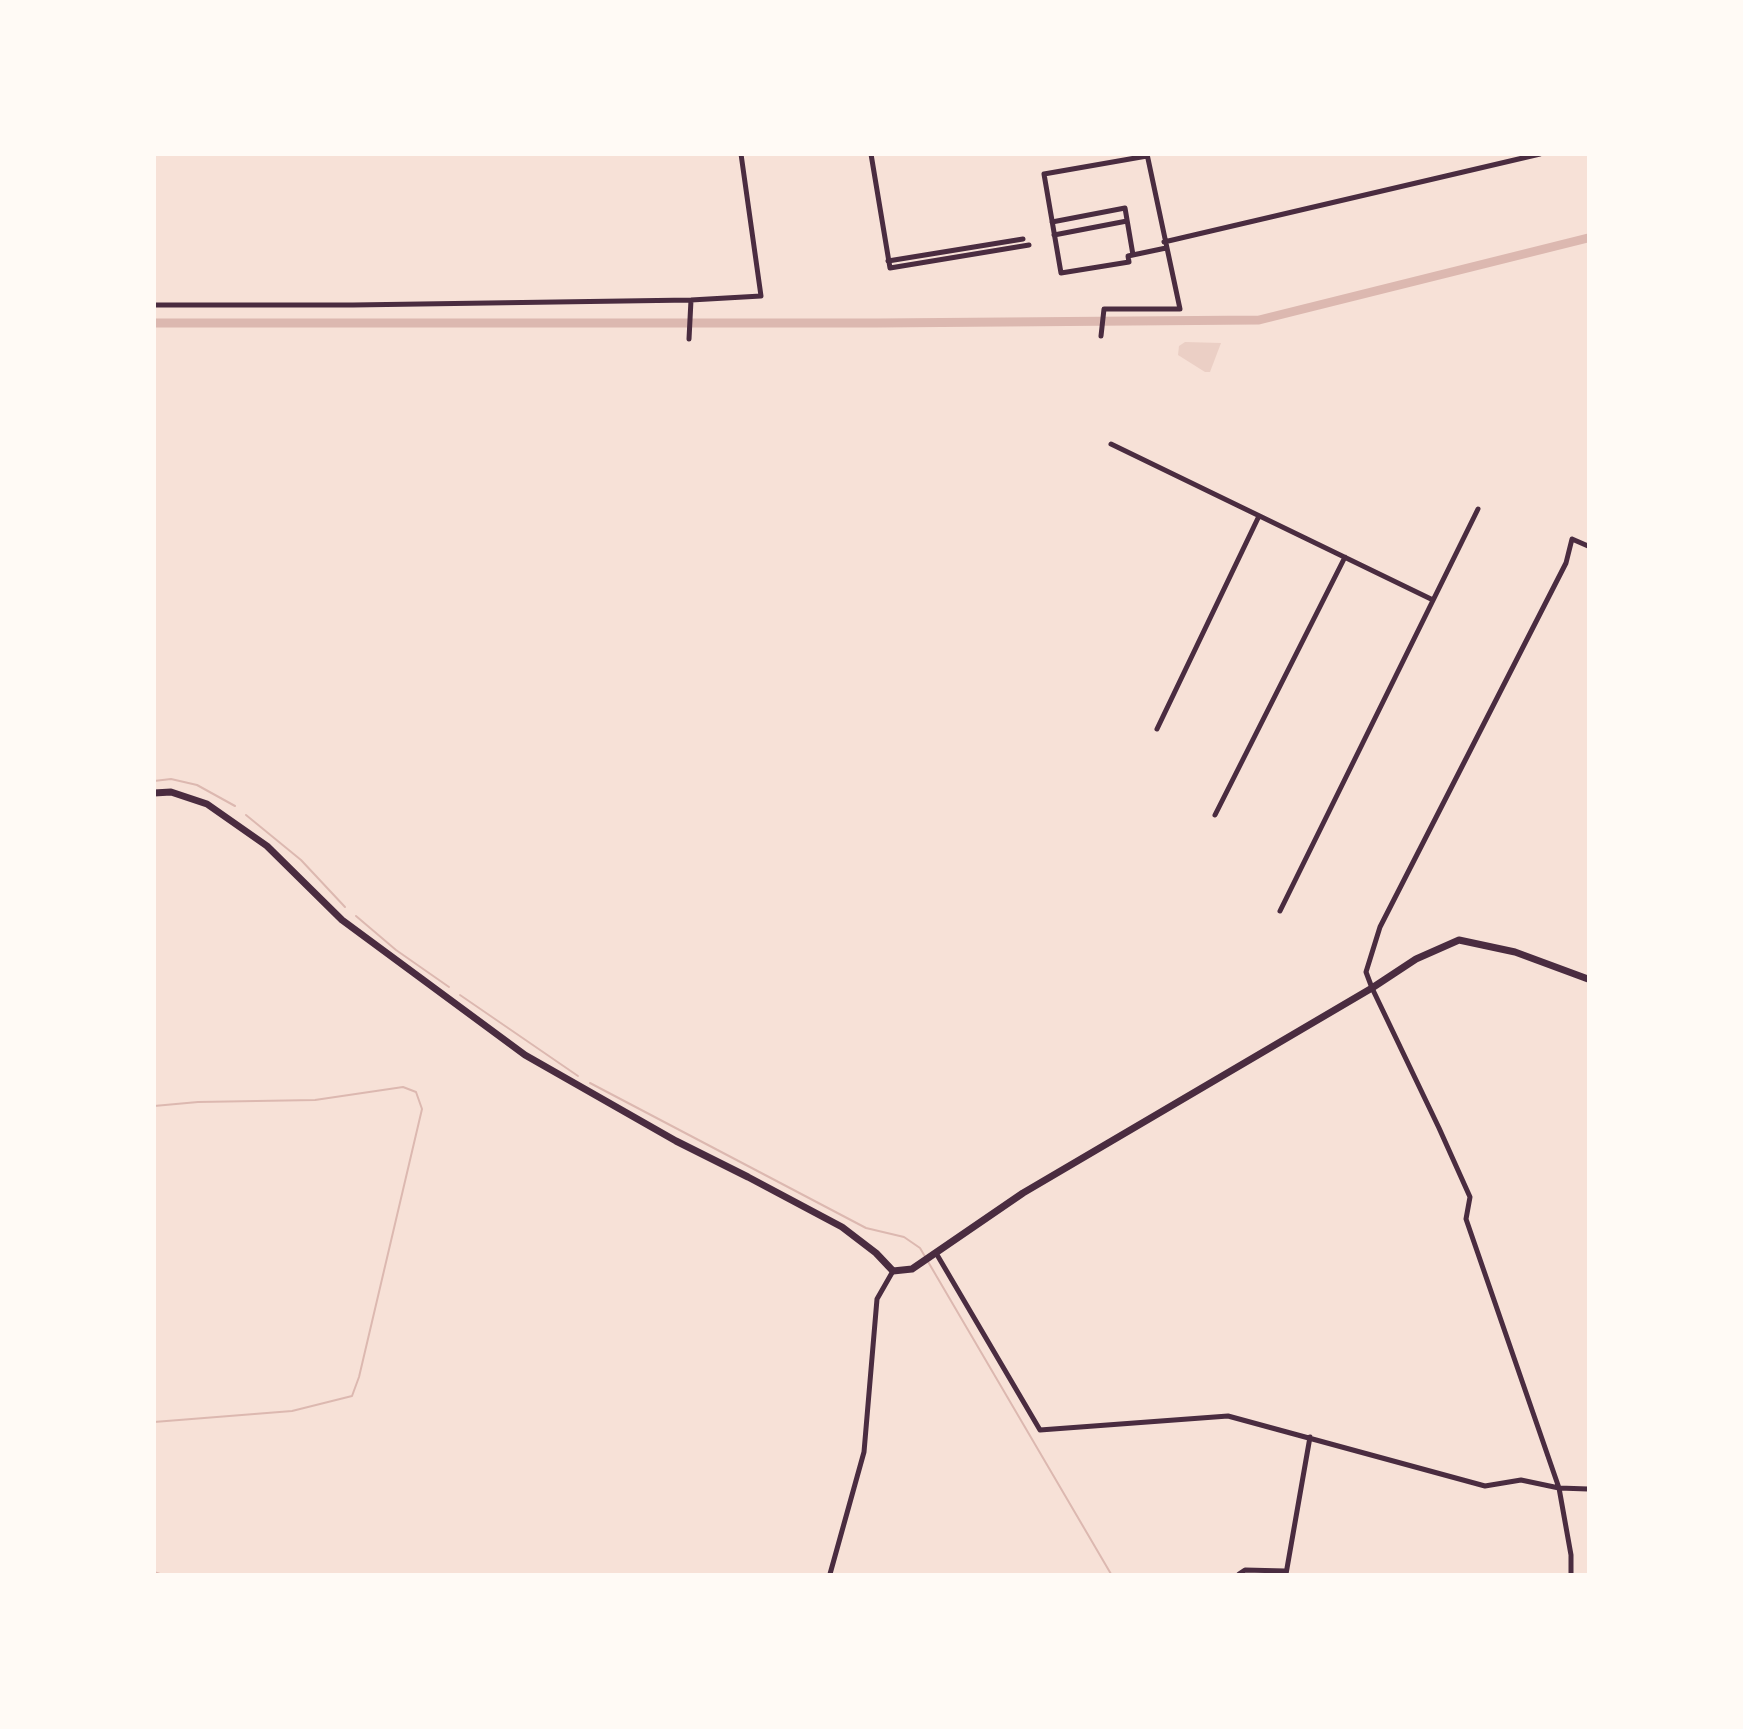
<!DOCTYPE html>
<style>
body{margin:0}
#map{position:relative;width:1743px;height:1729px;overflow:hidden;background:#f7e1d7;font-family:Commissioner,sans-serif}
canvas{display:block}
.frame{position:absolute;inset:0;border:156px solid #fffaf5;pointer-events:none}
</style>
<div id="map">
<canvas width="1743" height="1729"></canvas>
<div class="frame"></div>
</div>
<script>
const ctx = document.querySelector('canvas').getContext('2d');
ctx.lineJoin = 'round';
function fillPath(path, color) { ctx.fillStyle = color; ctx.fill(path, 'evenodd'); }
const poly = rows => new Path2D(rows.map(r => 'M' + r).join(''));
function trace(path, color, width, dash) { ctx.strokeStyle = color; ctx.lineWidth = width; ctx.lineCap = dash ? 'butt' : 'round'; ctx.setLineDash(dash || []); ctx.stroke(path); }
fillPath(poly([
 [1185,342,1221,343,1210,372,1205,372,1178,355,1179,346]
]), '#ebcfc5');
trace(poly([
 [154,781,171,779,197,785,235,806],
 [246,815,301,860,345,907],
 [356,916,396,950,449,987],
 [460,995,578,1076],
 [590,1083,866,1228,904,1237,920,1248,1111,1574],
 [154,1106,198,1102,315,1100,403,1087,416,1092,422,1109,359,1377,352,1396,292,1411,154,1422],
 [154,1572,160,1574]
]), '#dcb8b0', 2);
trace(poly([
 [154,323,878,323,1259,320,1588,238]
]), '#dcb8b0', 9);
trace(poly([
 [871,154,890,268,1029,245],
 [1147,156,1044,174,1061,273,1129,262,1128,256,1166,248],
 [1052,222,1125,208,1133,255],
 [1054,235,1127,221],
 [1164,242,1540,154],
 [888,261,1023,239],
 [154,305,353,305,691,300,761,296,741,154],
 [1101,336,1104,309,1180,309,1147,154],
 [689,339,691,300],
 [1111,444,1433,600],
 [1157,729,1259,516],
 [1215,815,1345,557],
 [1280,911,1478,509],
 [936,1253,1040,1430,1228,1416,1485,1486,1521,1480,1559,1488,1588,1489],
 [830,1574,864,1452,877,1299,893,1271],
 [1239,1574,1245,1570,1285,1571],
 [1286,1574,1310,1437],
 [1571,1574,1571,1555,1559,1488,1466,1219,1470,1197,1439,1128,1372,988,1366,972,1380,927,1566,563,1572,539,1588,546]
]), '#4a2c40', 5);
trace(poly([
 [154,793,171,792,207,804,267,846,342,920,525,1055,676,1141,748,1177,842,1227,876,1253,893,1271,912,1269,1023,1193,1372,988,1416,959,1459,940,1515,952,1588,979]
]), '#4a2c40', 7);
</script>
